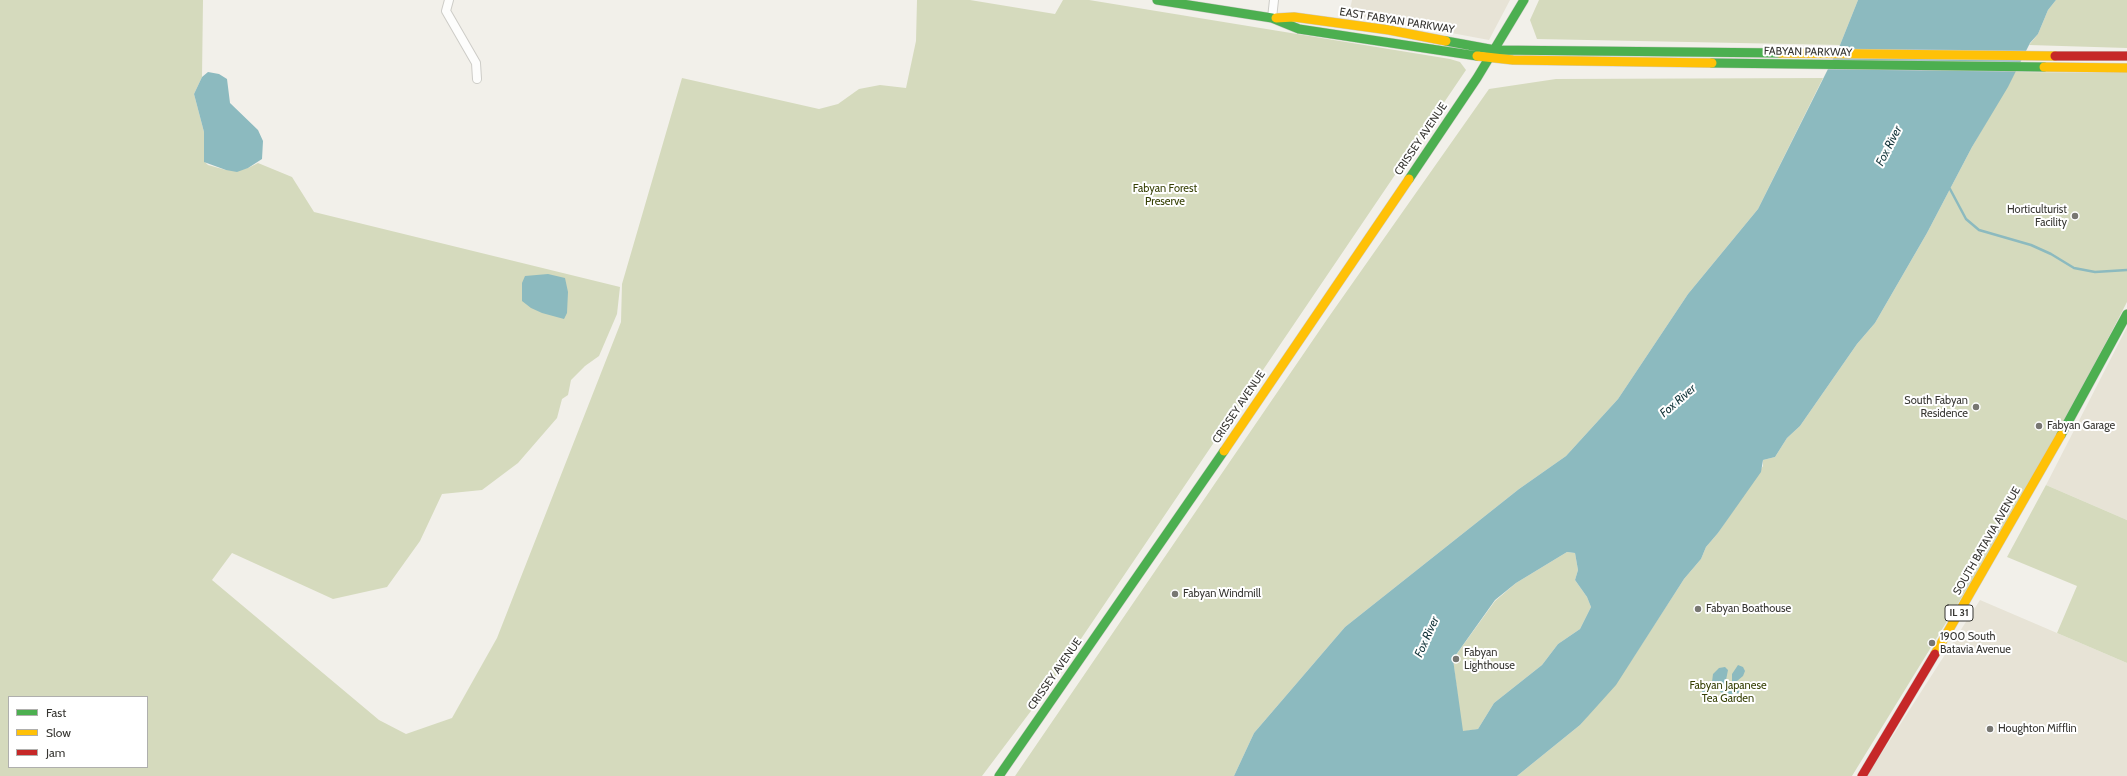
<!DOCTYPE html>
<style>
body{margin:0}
#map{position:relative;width:2127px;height:776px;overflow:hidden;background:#f2f0ea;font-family:Cabin,sans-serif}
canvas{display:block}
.legend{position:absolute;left:8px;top:696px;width:140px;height:72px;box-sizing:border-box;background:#fff;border:1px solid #afafad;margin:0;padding:5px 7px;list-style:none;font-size:12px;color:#373632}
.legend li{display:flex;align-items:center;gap:8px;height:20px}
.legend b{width:20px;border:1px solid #afafad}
</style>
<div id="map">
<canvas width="2127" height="776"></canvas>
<ul class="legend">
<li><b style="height:5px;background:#4caf50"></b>Fast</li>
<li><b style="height:5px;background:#ffc107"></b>Slow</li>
<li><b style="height:5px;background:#c62828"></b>Jam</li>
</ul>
</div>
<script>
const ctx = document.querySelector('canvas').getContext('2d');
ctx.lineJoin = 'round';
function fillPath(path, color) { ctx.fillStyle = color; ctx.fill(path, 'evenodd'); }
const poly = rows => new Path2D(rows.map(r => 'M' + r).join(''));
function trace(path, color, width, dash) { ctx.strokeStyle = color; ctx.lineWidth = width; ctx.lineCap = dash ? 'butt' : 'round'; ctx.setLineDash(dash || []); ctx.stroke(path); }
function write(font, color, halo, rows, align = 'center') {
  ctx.font = font + ' Cabin,sans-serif'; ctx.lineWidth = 4; ctx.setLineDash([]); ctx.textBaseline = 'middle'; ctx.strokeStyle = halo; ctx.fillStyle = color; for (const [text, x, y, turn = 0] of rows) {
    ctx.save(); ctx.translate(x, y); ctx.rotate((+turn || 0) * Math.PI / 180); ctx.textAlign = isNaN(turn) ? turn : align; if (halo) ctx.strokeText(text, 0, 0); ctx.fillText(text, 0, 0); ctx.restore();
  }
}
fillPath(poly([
 [1352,0,1510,0,1489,40,1349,14],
 [2127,327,2127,520,2046,485],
 [1980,600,2127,663,2127,776,1867,776]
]), '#e7e3d6');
fillPath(poly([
 [0,0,203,0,202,77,194,94,204,132,204,161,208,165,226,170,248,168,258,163,292,177,314,212,620,287,617,314,599,356,585,366,571,380,568,395,562,399,557,418,518,463,482,490,442,494,420,541,387,587,333,599,232,553,212,580,379,720,406,734,452,718,497,638,621,322,622,284,682,78,819,109,838,104,859,89,880,85,906,88,916,41,917,0,970,0,1055,14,1063,0,1089,0,1450,59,1460,62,1466,70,1043,695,982,776,0,776],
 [9,697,147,697,147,767,9,767],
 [1539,0,1858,0,1840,45,1537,39,1530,20],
 [2056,0,2127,0,2127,48,2029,45,2038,34,2048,10],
 [2015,72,2127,73,2127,302,2073,406,1976,574,1852,776,1517,776,1580,725,1627,667,1684,579,1701,559,1706,547,1718,533,1763,466,1763,460,1775,457,1787,438,1800,426,1857,344,1875,323,1927,233,1972,147],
 [1823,78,1758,209,1688,294,1618,399,1566,456,1519,489,1345,627,1254,733,1234,776,1015,776,1328,318,1489,89,1556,79],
 [2046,485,2127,520,2127,663,2057,633,2077,586,2007,557],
 [1567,552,1575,553,1578,570,1575,580,1587,597,1591,607,1580,629,1558,644,1542,665,1494,703,1478,729,1462,732,1453,659,1495,601,1516,583]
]), '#d5dabd');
fillPath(poly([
 [1858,0,2056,0,2048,10,2038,34,2030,43,2008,87,1972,147,1927,233,1875,323,1857,344,1800,426,1787,438,1775,457,1763,460,1761,472,1718,533,1706,547,1701,559,1684,579,1616,685,1580,725,1517,776,1234,776,1254,733,1345,627,1519,489,1566,456,1618,399,1688,294,1758,209,1840,45],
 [1567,552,1575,553,1578,570,1575,580,1587,597,1591,607,1580,629,1558,644,1542,665,1494,703,1478,729,1463,731,1453,659,1495,600,1516,583],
 [208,72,219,74,227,79,230,103,258,130,263,141,262,159,248,168,237,172,226,170,204,162,204,132,194,94,202,77],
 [548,274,565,278,568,292,567,313,564,319,542,313,531,308,522,301,522,283,525,276],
 [1738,665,1743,667,1745,671,1743,676,1737,681,1740,689,1739,693,1724,695,1713,685,1707,692,1707,699,1703,696,1702,691,1712,682,1713,674,1719,668,1725,667,1728,670,1725,685,1728,688,1732,688,1732,674]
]), '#8cbabf');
trace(poly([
 [1950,189,1966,219,1979,230,2031,245,2051,254,2074,268,2095,272,2127,270]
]), '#8cbabf', 2.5);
const street = poly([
 [449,0,446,11,476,63,477,79],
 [1272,18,1274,0]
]);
const fast = poly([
 [1157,0,1272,18,1299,29,1477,56],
 [1446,41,1495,50,1780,53],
 [1712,63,2044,67],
 [1409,179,1477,78,1524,0],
 [2061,435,2127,314],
 [999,776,1224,451]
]);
const slow = poly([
 [1276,18,1294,17,1389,30,1446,41],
 [1780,53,2055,56],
 [1477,56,1513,60,1712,63],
 [2044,67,2127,68],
 [1224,451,1409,179],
 [1935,654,2061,435]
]);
const jam = poly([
 [2055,56,2127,56],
 [1862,776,1935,654]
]);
trace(street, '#cdccc7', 10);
trace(fast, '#cdccc7', 10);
trace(slow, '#cdccc7', 10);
trace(jam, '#cdccc7', 10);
trace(street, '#fdfdfc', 8);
trace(fast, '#4caf50', 9);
trace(slow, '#ffc107', 9);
trace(jam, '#c62828', 9);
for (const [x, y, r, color] of [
 [2075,216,4,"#787772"],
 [1976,407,4,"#787772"],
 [2039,426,4,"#787772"],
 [1175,594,4,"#787772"],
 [1698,609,4,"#787772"],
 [1932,643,4,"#787772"],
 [1456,659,4,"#787772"],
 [1990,729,4,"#787772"]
]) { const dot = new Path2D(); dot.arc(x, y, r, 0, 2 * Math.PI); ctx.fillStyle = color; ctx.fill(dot); trace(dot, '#fff', 1.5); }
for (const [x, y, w] of [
 [1959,613,28]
]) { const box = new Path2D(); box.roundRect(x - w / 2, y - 8, w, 16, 3); ctx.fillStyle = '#fff'; ctx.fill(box); trace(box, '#373632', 1); }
write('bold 10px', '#373632', null, [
 ["IL 31",1959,613]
]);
write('11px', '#373632', '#fff', [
 ["EAST FABYAN PARKWAY",1397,21,9],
 ["FABYAN PARKWAY",1808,52,1],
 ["CRISSEY AVENUE",1421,139,-56],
 ["CRISSEY AVENUE",1239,407,-56],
 ["SOUTH BATAVIA AVENUE",1987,541,-60],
 ["CRISSEY AVENUE",1055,674,-55]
]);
write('11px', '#374106', '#fff', [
 ["Fabyan Forest",1165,189],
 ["Preserve",1165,202],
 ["Fabyan Japanese",1728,686],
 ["Tea Garden",1728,699]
]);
write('11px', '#373632', '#fff', [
 ["Horticulturist",2067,210,"right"],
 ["Facility",2067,223,"right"],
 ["South Fabyan",1968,401,"right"],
 ["Residence",1968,414,"right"],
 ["Fabyan Garage",2047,426],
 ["Fabyan Windmill",1183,594],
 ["Fabyan Boathouse",1706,609],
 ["1900 South",1940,637],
 ["Batavia Avenue",1940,650],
 ["Fabyan",1464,653],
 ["Lighthouse",1464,666],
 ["Houghton Mifflin",1998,729]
], 'left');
write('italic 12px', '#133439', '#fff', [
 ["Fox River",1889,146,-63],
 ["Fox River",1678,401,-41],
 ["Fox River",1427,637,-66]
]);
</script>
